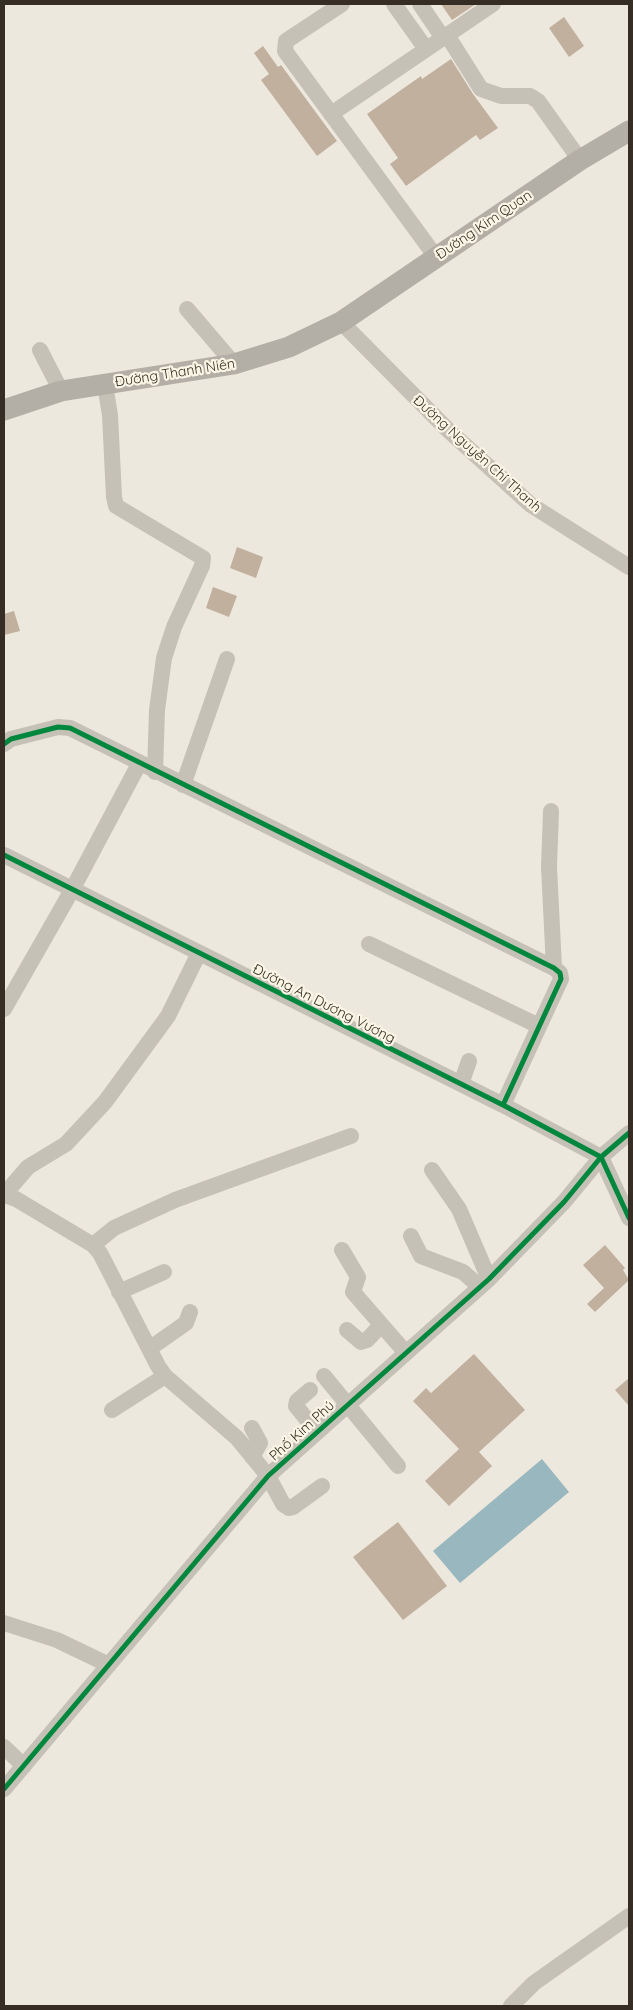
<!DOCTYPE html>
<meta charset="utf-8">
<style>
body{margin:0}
#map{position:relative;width:633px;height:2010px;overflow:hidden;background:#ede8dd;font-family:Quicksand,sans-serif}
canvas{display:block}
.frame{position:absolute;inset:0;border:5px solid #362e25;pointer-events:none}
</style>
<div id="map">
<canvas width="633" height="2010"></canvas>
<div class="frame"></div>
</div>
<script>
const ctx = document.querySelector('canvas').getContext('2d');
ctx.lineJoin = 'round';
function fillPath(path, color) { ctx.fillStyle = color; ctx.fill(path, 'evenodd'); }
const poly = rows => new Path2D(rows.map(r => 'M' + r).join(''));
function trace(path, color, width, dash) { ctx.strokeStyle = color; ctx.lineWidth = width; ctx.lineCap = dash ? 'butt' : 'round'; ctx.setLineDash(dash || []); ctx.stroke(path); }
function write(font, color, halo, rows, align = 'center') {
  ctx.font = font + ' Quicksand,sans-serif'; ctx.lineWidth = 4.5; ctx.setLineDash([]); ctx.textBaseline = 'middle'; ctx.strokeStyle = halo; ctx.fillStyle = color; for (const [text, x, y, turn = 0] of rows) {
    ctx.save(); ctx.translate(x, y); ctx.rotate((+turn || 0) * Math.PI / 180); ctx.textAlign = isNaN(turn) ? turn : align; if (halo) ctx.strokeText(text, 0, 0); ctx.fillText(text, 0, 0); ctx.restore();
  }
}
fillPath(poly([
 [542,1459,569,1492,460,1583,433,1551]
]), '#98b7bf');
fillPath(poly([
 [441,4,476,4,452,20],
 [564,17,584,46,569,57,549,28],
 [263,46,278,67,281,65,337,141,317,156,261,80,269,74,254,53],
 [451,59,473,94,498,128,480,140,476,135,406,186,390,164,398,158,367,114,421,76,422,79],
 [237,547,263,557,256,578,230,568],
 [213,587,237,596,229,617,206,608],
 [14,611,20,631,4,635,4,614],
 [605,1245,625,1268,623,1270,629,1280,595,1312,587,1304,604,1288,583,1265],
 [474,1354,525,1410,479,1452,492,1466,449,1506,425,1481,459,1449,413,1401,426,1388,431,1393],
 [629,1378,629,1406,615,1390],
 [398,1522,447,1586,403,1620,353,1557]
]), '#c2b09e');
trace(poly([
 [342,4,286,41,285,51,436,257],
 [394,4,426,49],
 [420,4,443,38],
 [447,35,481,89,501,96,530,96,538,101,580,160],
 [331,114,493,4],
 [187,309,234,364],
 [341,322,448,430,531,505,629,567],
 [40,350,61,391],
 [105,385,110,415,114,497,116,506,203,558,202,566,174,627,164,658,157,710,155,772],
 [4,744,11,739,58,727,70,728,554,968,560,973,561,979,503,1105],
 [183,785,227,659],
 [551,811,549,867,554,968],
 [4,855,503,1105,601,1157,629,1133],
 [369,944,539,1026],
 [4,1009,72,890,139,764],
 [461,1084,469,1061],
 [432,1170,459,1209,489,1279],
 [4,1195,16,1199,93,1245,100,1253,158,1366,165,1376,237,1438,268,1476,283,1504,289,1508,293,1507,322,1486],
 [4,1195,28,1167,66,1144,105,1102,168,1016,199,953],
 [411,1236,421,1256,463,1272,480,1287],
 [93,1245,114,1228,175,1200,351,1136],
 [342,1250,358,1277,353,1292,406,1353],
 [119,1292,164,1272],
 [347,1330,361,1342,367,1340,381,1325],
 [149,1349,186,1323,190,1312],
 [324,1376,398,1466],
 [310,1390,297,1401,296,1406,317,1432],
 [112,1410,165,1376],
 [252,1428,260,1443,252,1457],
 [4,1623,57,1640,109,1665],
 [4,1747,24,1766],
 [4,1789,268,1476,489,1279,564,1202,601,1157,629,1218],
 [511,2006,534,1983,629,1916]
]), '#c6c1b7', 16);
trace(poly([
 [4,410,61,391,234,364,289,347,341,322,580,160,629,131]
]), '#b4afa6', 21);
trace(poly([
 [4,744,11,739,58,727,70,728,554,968,560,973,561,979,503,1105],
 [4,855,503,1105,601,1157,629,1133],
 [4,1789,268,1476,489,1279,564,1202,601,1157,629,1218]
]), '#00873e', 5);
write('14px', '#362e25', '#faf5e4', [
 ["Đường Kim Quan",484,225,-34],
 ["Đường Thanh Niên",175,373,-9],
 ["Đường Nguyễn Chí Thanh",477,454,42],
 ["Đường An Dương Vương",324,1004,27],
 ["Phố Kim Phú",302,1431,-42]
]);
</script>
